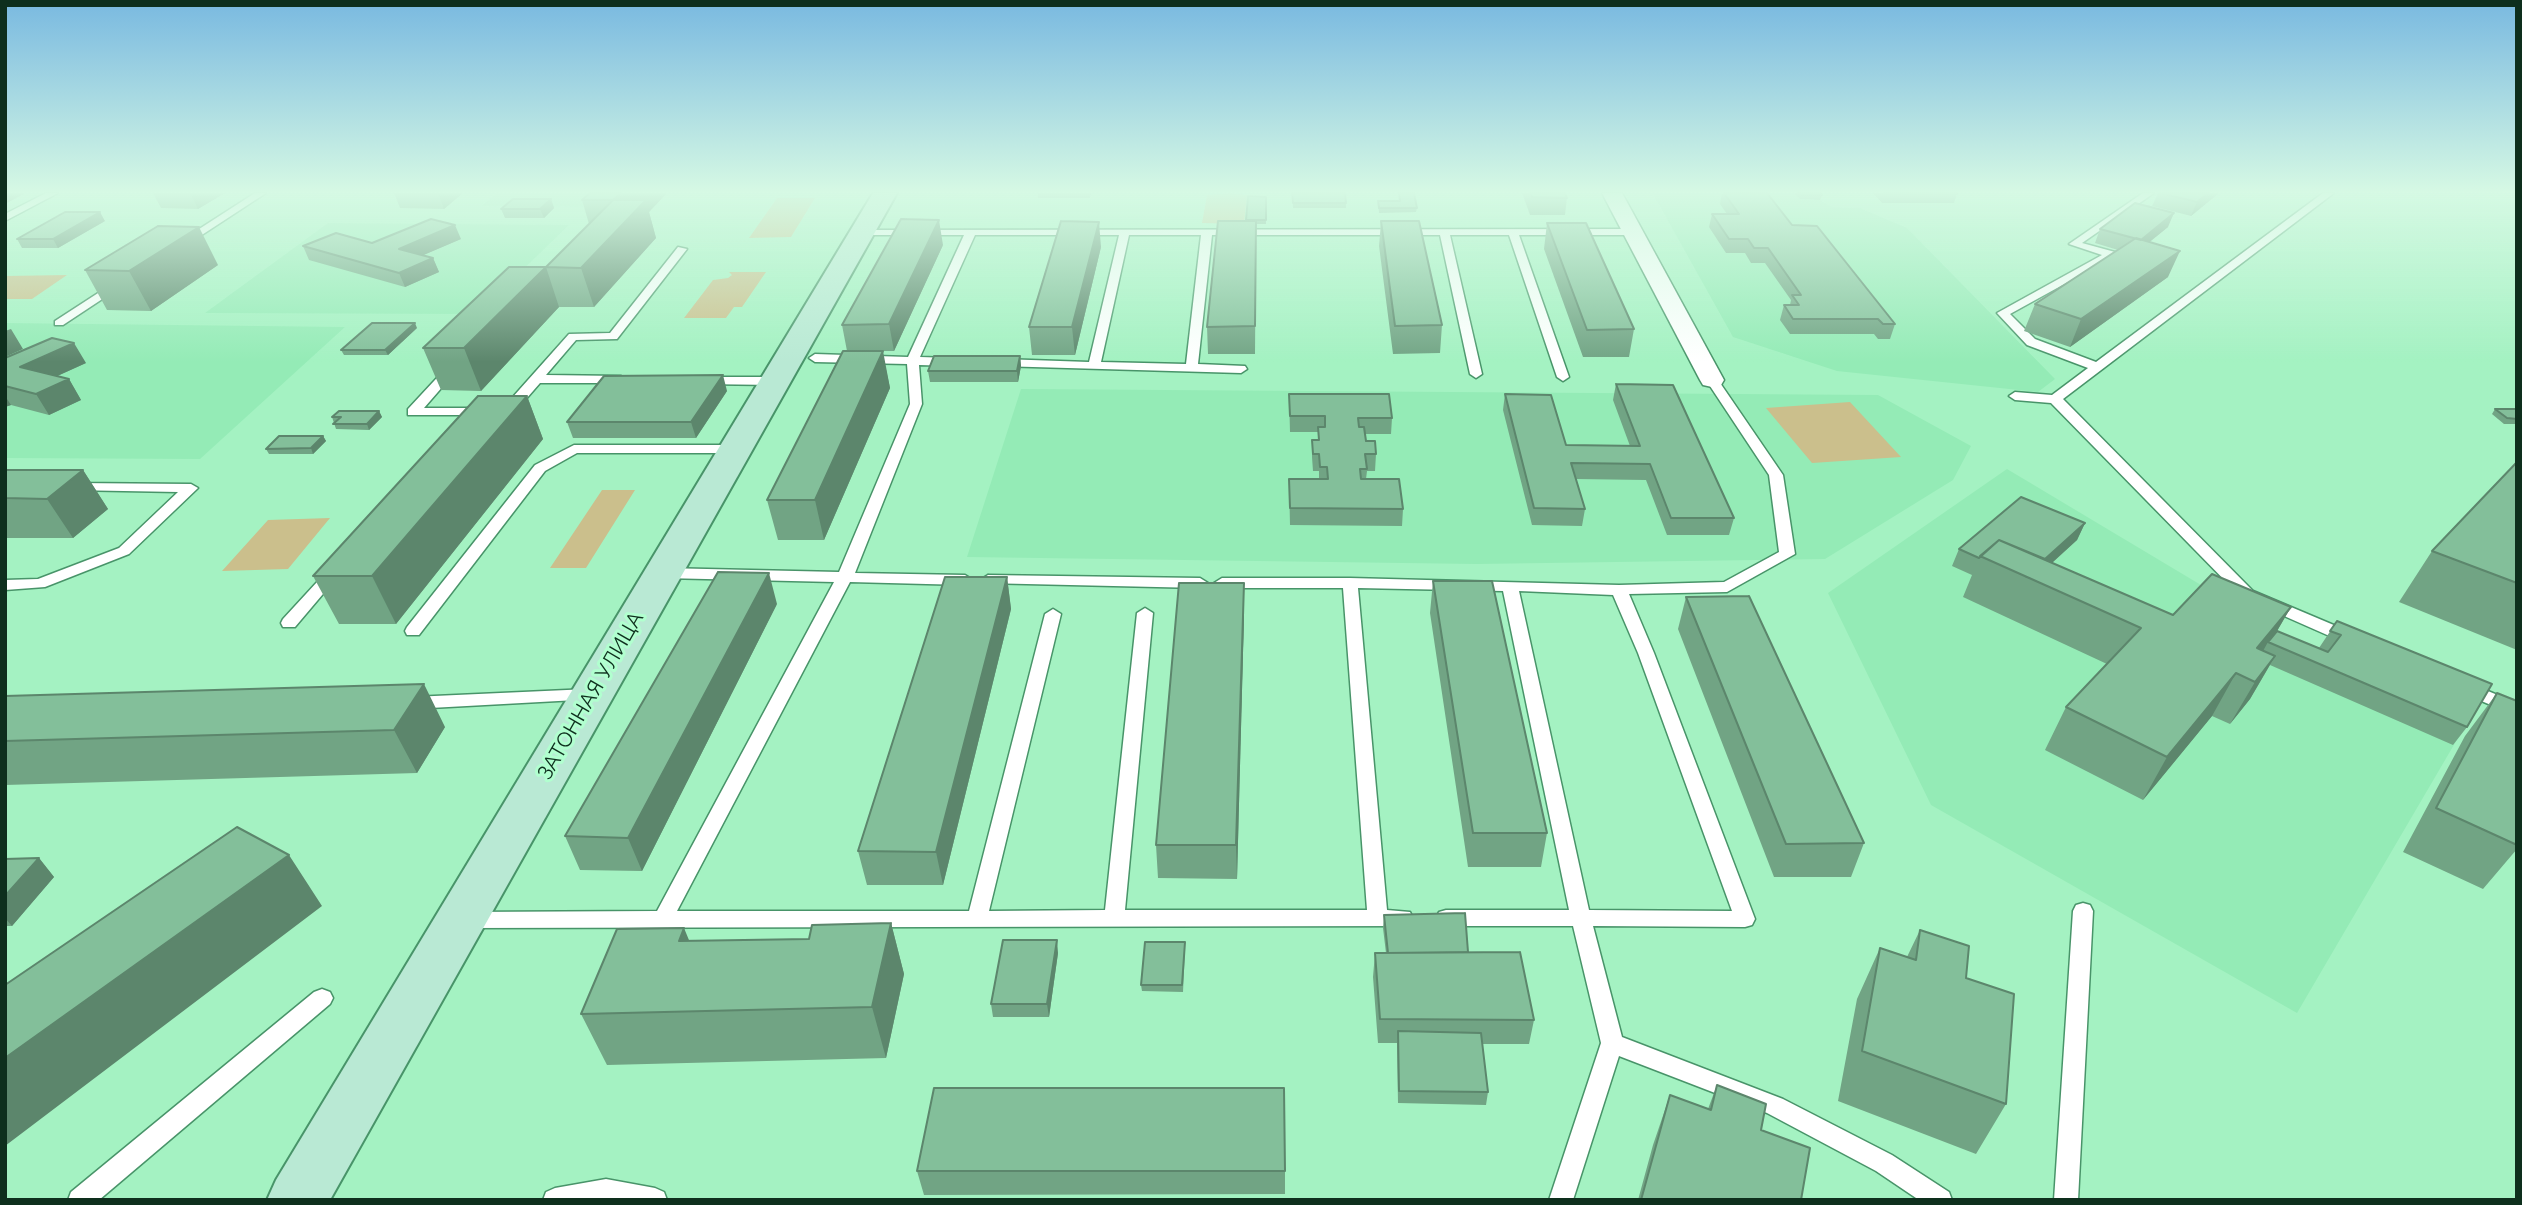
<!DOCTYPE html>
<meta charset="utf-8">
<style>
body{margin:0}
#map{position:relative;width:2522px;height:1205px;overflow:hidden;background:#a4f2c2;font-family:Raleway,sans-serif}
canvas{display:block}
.frame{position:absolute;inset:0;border:7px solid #0e2f1d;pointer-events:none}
</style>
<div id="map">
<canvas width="2522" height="1205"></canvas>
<div class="frame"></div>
</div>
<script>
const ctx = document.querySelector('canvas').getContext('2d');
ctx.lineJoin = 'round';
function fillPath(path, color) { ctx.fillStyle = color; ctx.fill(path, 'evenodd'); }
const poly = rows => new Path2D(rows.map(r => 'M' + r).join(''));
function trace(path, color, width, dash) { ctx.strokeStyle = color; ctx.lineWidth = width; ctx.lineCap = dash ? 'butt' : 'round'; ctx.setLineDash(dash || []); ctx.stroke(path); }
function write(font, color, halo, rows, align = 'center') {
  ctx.font = font + ' Raleway,sans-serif'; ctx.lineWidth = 6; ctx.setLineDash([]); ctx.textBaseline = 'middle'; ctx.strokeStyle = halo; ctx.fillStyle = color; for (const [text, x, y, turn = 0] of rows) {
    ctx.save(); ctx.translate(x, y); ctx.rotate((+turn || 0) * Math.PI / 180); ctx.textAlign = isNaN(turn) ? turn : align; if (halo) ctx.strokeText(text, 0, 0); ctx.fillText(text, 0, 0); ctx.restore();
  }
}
fillPath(poly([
 [497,193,614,193,600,207,481,206],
 [1653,194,1796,194,1800,199,1820,200,1832,207,1860,208,1907,228,2055,379,2038,392,1837,371,1733,337],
 [328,223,569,225,477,314,205,313],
 [5,323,345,327,200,459,5,458],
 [1021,389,1878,395,1971,446,1953,480,1825,559,1476,564,967,557],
 [2007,469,2211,591,2190,615,2316,670,2329,653,2319,648,2479,702,2297,1013,1931,805,1828,593]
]), '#94ebb6');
fillPath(poly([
 [1230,193,1247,195,1244,224,1202,223,1207,195],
 [777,198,815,198,791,237,749,238],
 [729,272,766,272,742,307,734,307,726,318,684,318,713,280,728,278,732,275],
 [67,275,32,299,5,299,5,276],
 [1850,402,1901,457,1812,463,1766,408],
 [602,490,635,490,586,568,550,568],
 [330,518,288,569,222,571,268,520]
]), '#cbbf8c');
const lane = poly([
 [46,193,58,193,5,221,5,214,46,193],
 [255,193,266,193,188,244,179,242,255,193],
 [2143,193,2154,193,2082,243,2115,252,2115,256,2010,314,2035,339,2096,362,2323,193,2334,193,2063,399,2253,591,2355,634,2357,638,2355,642,2343,642,2241,597,2051,403,2015,400,2009,396,2015,392,2052,395,2088,368,2027,345,1997,313,2102,255,2069,244,2143,193],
 [858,230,1631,229,1636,232,1631,235,1519,235,1569,377,1563,381,1557,377,1509,235,1450,235,1482,374,1476,378,1470,374,1440,235,1212,235,1198,364,1245,366,1247,369,1241,373,998,366,998,360,1002,359,1089,362,1119,235,975,235,920,357,952,358,958,362,952,366,919,365,922,404,855,573,965,575,973,580,965,585,850,582,677,911,969,911,1045,614,1053,609,1061,614,989,911,1105,910,1137,613,1145,608,1153,613,1125,910,1367,910,1343,588,1222,588,1214,583,1222,578,1350,578,1619,585,1724,582,1779,552,1769,475,1706,380,1712,376,1716,377,1783,475,1795,554,1727,592,1629,594,1654,653,1755,919,1752,925,1745,927,1593,926,1622,1037,1783,1099,1892,1155,1949,1192,1952,1200,1919,1200,1876,1171,1767,1113,1619,1056,1573,1200,1549,1200,1601,1043,1573,926,1446,926,1439,924,1436,918,1439,912,1446,910,1569,910,1503,591,1358,588,1387,910,1410,912,1413,918,1410,924,1403,926,466,928,459,926,456,920,459,914,466,912,657,911,834,582,663,578,655,573,663,568,839,572,910,404,907,364,815,362,809,358,815,354,908,357,964,235,862,235,857,232,858,230],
 [1129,235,1201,235,1186,364,1101,362,1129,235],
 [1519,591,1613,595,1638,653,1732,911,1589,910,1519,591],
 [678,247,687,249,617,339,576,340,546,375,621,376,627,380,625,383,540,383,513,414,503,414,503,408,569,334,610,333,678,247],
 [112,284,122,286,63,325,55,325,55,321,112,284],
 [451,366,457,370,424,408,477,408,483,412,482,415,408,415,408,409,447,367,451,366],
 [703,377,775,377,781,381,775,385,699,384,699,378,703,377],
 [574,445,735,445,742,449,735,453,577,453,545,471,419,635,407,635,405,631,407,627,535,465,574,445],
 [74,483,191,484,198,488,129,554,45,587,5,590,5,580,38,579,119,548,178,492,69,490,67,487,69,484,74,483],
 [334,567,342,572,339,575,295,627,283,627,281,623,283,619,329,569,334,567],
 [988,575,1200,578,1208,583,1200,588,983,583,980,580,988,575],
 [2466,682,2517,703,2517,716,2460,692,2457,688,2466,682],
 [589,689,595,691,598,695,595,699,412,709,406,707,403,703,406,699,412,697,589,689],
 [2083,903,2090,905,2093,911,2078,1200,2054,1200,2073,911,2076,905,2083,903],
 [322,989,330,992,333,998,330,1004,99,1200,68,1200,71,1192,314,992,322,989],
 [606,1179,655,1188,664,1192,667,1200,543,1200,546,1192,555,1188,606,1179]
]);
const street = poly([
 [1602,193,1622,193,1724,380,1721,385,1712,387,1703,385,1700,380,1602,193]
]);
const secondary = poly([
 [873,193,897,193,330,1200,267,1200,276,1180,873,193]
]);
trace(lane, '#489469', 3);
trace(street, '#489469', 3);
trace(secondary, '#489469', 4);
fillPath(lane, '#fff');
fillPath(street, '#fff');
fillPath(secondary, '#b9e9d4');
fillPath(poly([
 [153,193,225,193,198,209,161,208],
 [394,193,463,193,444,209,400,208],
 [590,193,667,193,649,212,656,238,594,307,559,307,481,391,441,390,423,348,546,267,589,224,582,200],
 [1038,193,1091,193,1090,198,1038,198],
 [1292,193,1346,203,1346,208,1293,208],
 [1399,193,1417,208,1416,212,1379,213,1378,201,1399,201],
 [1522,193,1565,193,1567,198,1565,215,1530,215],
 [1722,193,1792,225,1895,324,1890,339,1878,339,1874,334,1790,334,1780,320,1784,305,1790,305,1791,300,1765,263,1751,263,1745,253,1726,253,1709,227,1712,214,1727,214,1720,204],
 [1794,193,1820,193,1822,195,1820,200,1800,199],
 [1873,193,1956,193,1957,194,1954,203,1882,203],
 [2158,193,2219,193,2191,216,2152,206],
 [1248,196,1266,197,1266,224,1256,224,1255,354,1208,354,1207,327,1246,221],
 [551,199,554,208,544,218,505,218,501,209],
 [105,221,58,248,22,248,17,239],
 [1381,221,1442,325,1440,353,1393,354,1379,246],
 [1547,223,1634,329,1629,357,1583,357,1544,249],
 [2168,227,2149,242,2168,277,2070,347,2024,331,2035,304,2118,250,2095,243,2100,229],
 [461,239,423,255,433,258,439,272,405,287,309,260,303,246],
 [943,245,894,351,882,351,890,388,824,540,778,540,767,500,847,351,842,325],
 [1101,247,1075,355,1032,355,1029,327],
 [218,265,151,311,107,310,85,270],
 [417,328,388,355,344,355,341,350],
 [1020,356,1021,366,1018,382,930,382,928,371],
 [5,358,86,363,57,376,69,379,81,400,49,415,11,405,5,407],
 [1616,384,1734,518,1729,535,1667,535,1646,480,1576,479,1585,509,1582,526,1532,525,1503,410,1505,394,1566,445,1630,446,1613,400],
 [727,391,696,438,573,438,567,422],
 [1289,394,1392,418,1391,434,1365,434,1366,441,1376,454,1375,471,1367,471,1366,479,1403,509,1402,526,1290,525,1289,479,1319,479,1319,471,1313,471,1312,457,1312,440,1318,440,1318,432,1290,432],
 [527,396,543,439,396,624,339,624,313,576],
 [2495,409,2517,409,2517,424,2504,424,2492,414],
 [379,411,382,417,369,430,336,429,332,417],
 [323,436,326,441,313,454,269,454,266,449],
 [2517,462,2517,650,2399,602,2432,551],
 [5,470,83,470,108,509,73,538,5,538],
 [2085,523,2077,540,2052,563,2173,615,2291,607,2277,631,2319,648,2337,621,2467,727,2453,745,2270,665,2250,699,2230,724,2212,716,2143,800,2045,750,2066,707,2107,664,1963,597,1972,575,1952,566,1959,549],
 [1007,577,1011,609,943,885,867,885,858,851],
 [1433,581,1547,833,1541,867,1468,867,1430,613],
 [1244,583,1244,615,1237,879,1158,878,1156,845],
 [1686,597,1864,843,1851,877,1774,877,1678,629],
 [777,604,642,871,580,870,565,836],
 [2497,693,2517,701,2517,849,2483,889,2403,852,2465,736],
 [5,696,445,727,417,773,5,785],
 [39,858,54,877,12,926,5,926,5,859],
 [1384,915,1468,953,1534,1020,1529,1044,1482,1044,1488,1092,1486,1105,1398,1103,1397,1043,1378,1043,1373,977,1375,953,1386,953,1383,928],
 [891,923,904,974,886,1058,607,1065,581,1014,809,939],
 [1920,930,1966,978,2006,1104,1976,1154,1838,1101,1857,999,1880,948,1907,957],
 [1185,948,1183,992,1142,991,1141,985],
 [1058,953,1049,1017,993,1017,991,1004],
 [1717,1085,1761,1130,1801,1200,1638,1200,1653,1145,1670,1095,1708,1109],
 [917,1171,1285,1171,1285,1194,924,1195]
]), '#71a484');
fillPath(poly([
 [5,193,26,193,5,204],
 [190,193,225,193,198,209],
 [438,193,463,193,444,209],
 [621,193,667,193,649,212,656,238,594,307,581,268,613,200],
 [2208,193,2219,193,2191,216,2197,202],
 [551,199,554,208,544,218,540,209],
 [100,212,105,221,58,248,53,239],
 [2174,213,2168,227,2135,254,2140,240],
 [939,220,943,245,894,351,889,324],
 [1099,222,1101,247,1075,355,1072,327],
 [455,225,461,239,405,263,399,249],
 [199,227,218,265,151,311,129,271],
 [2180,251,2168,277,2070,347,2081,319],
 [433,258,439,272,405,287,399,273],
 [546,267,559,307,481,391,464,348],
 [415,323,417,328,388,355,385,350],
 [11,329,23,349,5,357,5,331],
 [74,343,86,363,33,387,20,367],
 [883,351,890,388,824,540,815,500],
 [1020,356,1021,366,1018,382,1017,371],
 [723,375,727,391,696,438,691,422],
 [69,379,81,400,49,415,36,394],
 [5,396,11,405,5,407],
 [527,396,543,439,396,624,372,576],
 [379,411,382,417,369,430,367,424],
 [323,436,326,441,313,454,311,448],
 [83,470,108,509,73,538,47,499],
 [2085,523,2077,540,2033,580,2025,577],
 [769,573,777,604,642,871,628,838],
 [1007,577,1011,609,943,885,936,852],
 [1244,583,1244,615,1237,879,1236,845],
 [2291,607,2270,643,2268,642,2258,660,2257,648],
 [2275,656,2250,699,2230,724,2255,682],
 [2236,673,2212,716,2143,800,2167,757],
 [424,684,445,727,417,773,394,730],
 [289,855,322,906,5,1146,5,1058],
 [39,858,54,877,12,926,5,918,5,896],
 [891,923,904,974,886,1058,872,1007],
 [684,928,705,979,679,941],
 [1057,940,1058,953,1049,1017,1047,1004]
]), '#5c866c');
const building = poly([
 [590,193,621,193,613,200,646,200,581,268,546,267,464,348,423,348,509,267,546,267,613,200,582,200,590,193],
 [1292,193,1345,193,1346,203,1293,203,1292,193],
 [1399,193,1414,193,1417,208,1379,208,1378,201,1400,201,1399,193],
 [1530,193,1565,193,1567,198,1532,197,1530,193],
 [1724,193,1767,193,1792,225,1817,226,1895,324,1883,324,1878,319,1793,319,1784,305,1799,305,1792,295,1801,295,1768,248,1754,248,1748,239,1729,239,1712,214,1739,214,1724,193],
 [1799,193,1820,193,1822,195,1801,195,1799,193],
 [1884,193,1956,193,1957,194,1885,194,1884,193],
 [2160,193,2208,193,2197,202,2160,193],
 [1248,196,1266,197,1266,220,1246,220,1248,196],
 [513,199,551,199,540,209,501,209,513,199],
 [2135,203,2174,213,2141,240,2100,229,2135,203],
 [65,212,100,212,53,239,17,239,65,212],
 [431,219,455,225,399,249,433,258,399,273,303,246,336,233,372,243,431,219],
 [901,219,939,220,889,324,842,325,901,219],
 [1061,221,1099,222,1072,327,1029,327,1061,221],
 [1218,221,1256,221,1255,326,1207,327,1218,221],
 [1381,221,1419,221,1442,325,1395,326,1381,221],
 [1547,223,1586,223,1634,329,1587,330,1547,223],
 [158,226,199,227,129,271,85,270,158,226],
 [2136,238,2180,251,2081,319,2035,304,2136,238],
 [372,323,415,323,385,350,341,350,372,323],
 [52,338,74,343,20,367,69,379,36,394,5,386,5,358,52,338],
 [843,351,883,351,815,500,767,500,843,351],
 [934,356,1020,356,1017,371,928,371,934,356],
 [723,375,691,422,567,422,604,376,723,375],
 [1616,384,1673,385,1734,518,1671,518,1650,464,1571,463,1585,509,1534,508,1505,394,1551,395,1566,445,1640,446,1616,384],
 [1289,394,1389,394,1392,418,1358,418,1359,427,1364,427,1366,441,1375,441,1376,454,1365,454,1367,469,1360,469,1361,479,1399,479,1403,509,1290,508,1289,479,1328,479,1327,467,1320,467,1319,454,1313,454,1312,440,1319,440,1318,427,1325,427,1325,416,1290,416,1289,394],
 [478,396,527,396,372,576,313,576,478,396],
 [2495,409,2517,409,2517,419,2507,418,2495,409],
 [339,411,379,411,367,424,333,424,341,417,332,417,339,411],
 [279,436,323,436,311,448,266,449,279,436],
 [2517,462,2517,583,2432,551,2517,462],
 [5,470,83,470,47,499,5,498,5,470],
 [2021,497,2085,523,2045,559,1999,540,1979,558,1959,549,2021,497],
 [1999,540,2173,615,2212,574,2291,607,2257,648,2275,656,2255,682,2236,673,2167,757,2066,707,2141,628,1980,556,1999,540],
 [718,572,769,573,628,838,565,836,718,572],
 [945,577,1007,577,936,852,858,851,945,577],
 [1433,581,1492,581,1547,833,1473,833,1433,581],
 [1179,583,1244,583,1236,845,1156,845,1179,583],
 [1749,596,1864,843,1786,844,1686,597,1749,596],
 [2337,621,2492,684,2467,727,2268,642,2277,631,2328,652,2341,635,2330,631,2337,621],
 [424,684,394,730,5,741,5,696,424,684],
 [2497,693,2517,701,2517,845,2436,808,2497,693],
 [237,827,289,855,5,1058,5,985,237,827],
 [39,858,5,896,5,859,39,858],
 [1465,913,1468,952,1388,953,1384,915,1465,913],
 [891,923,872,1007,581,1014,617,929,684,928,679,941,809,939,812,925,891,923],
 [1920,930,1969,946,1966,978,2014,994,2006,1104,1862,1051,1880,948,1916,960,1920,930],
 [1003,940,1057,940,1047,1004,991,1004,1003,940],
 [1145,942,1185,942,1182,985,1141,985,1145,942],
 [1520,952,1534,1020,1380,1019,1375,953,1520,952],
 [1398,1031,1481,1033,1488,1092,1399,1091,1398,1031],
 [1717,1085,1766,1104,1761,1130,1810,1148,1801,1200,1641,1200,1670,1095,1711,1110,1717,1085],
 [934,1088,1284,1088,1285,1171,917,1171,934,1088]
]);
fillPath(building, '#83bf9a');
trace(building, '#5c866c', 2);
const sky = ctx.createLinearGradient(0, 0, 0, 362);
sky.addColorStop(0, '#79b9e0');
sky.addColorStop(0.53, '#d6f9e4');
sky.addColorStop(1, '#d6f9e400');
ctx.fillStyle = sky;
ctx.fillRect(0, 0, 2522, 362);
write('21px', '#0e2f1d', '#b1ffcf', [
 ["ЗАТОННАЯ УЛИЦА",591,696,-60]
]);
</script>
